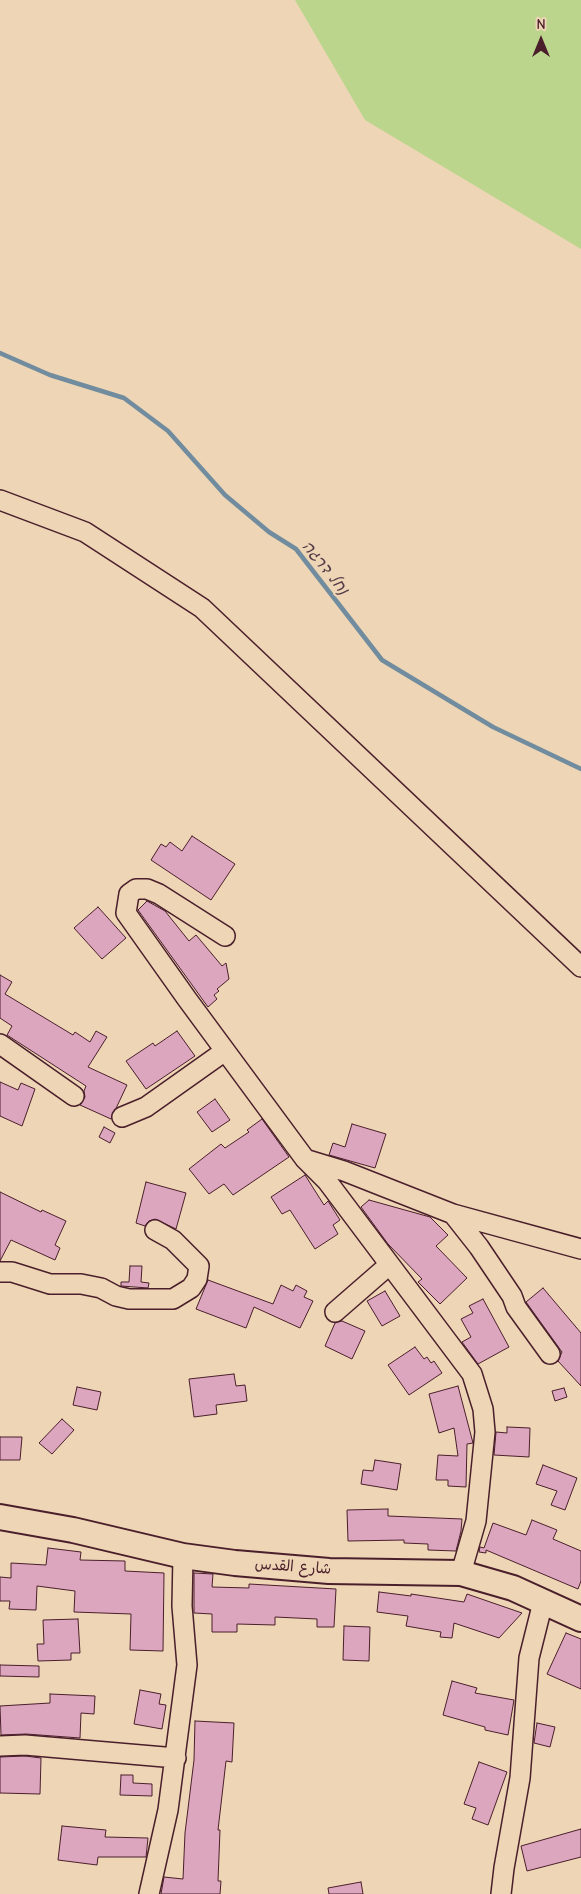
<!DOCTYPE html>
<meta charset="utf-8">
<style>
body{margin:0}
#map{position:relative;width:581px;height:1894px;overflow:hidden;background:#edd5b5;font-family:"Comic Neue",sans-serif}
canvas{display:block}
.north{position:absolute;left:516px;top:15px;width:50px;height:50px;-webkit-text-stroke:4px #edd5b5;paint-order:stroke;rotate:0deg;font-size:14px;font-weight:700;line-height:20px;text-align:center;color:#4a1f2b}
.north::after{content:'';display:block;margin:auto;width:18px;height:22px;background:#4a1f2b;clip-path:polygon(50% 0,100% 100%,50% 72%,0 100%)}
</style>
<div id="map">
<canvas width="581" height="1894"></canvas>
<div class="north">N</div>
</div>
<script>
const ctx = document.querySelector('canvas').getContext('2d');
ctx.lineJoin = 'round';
function fillPath(path, color) { ctx.fillStyle = color; ctx.fill(path, 'evenodd'); }
const poly = rows => new Path2D(rows.map(r => 'M' + r).join(''));
function trace(path, color, width, dash) { ctx.strokeStyle = color; ctx.lineWidth = width; ctx.lineCap = dash ? 'butt' : 'round'; ctx.setLineDash(dash || []); ctx.stroke(path); }
function write(font, color, halo, rows, align = 'center') {
  ctx.font = font + ' "Comic Neue","Playpen Sans Arabic","Playpen Sans Hebrew",sans-serif'; ctx.lineWidth = 4.5; ctx.setLineDash([]); ctx.textBaseline = 'middle'; ctx.strokeStyle = halo; ctx.fillStyle = color; for (const [text, x, y, turn = 0] of rows) {
    ctx.save(); ctx.translate(x, y); ctx.rotate((+turn || 0) * Math.PI / 180); ctx.textAlign = isNaN(turn) ? turn : align; if (halo) ctx.strokeText(text, 0, 0); ctx.fillText(text, 0, 0); ctx.restore();
  }
}
fillPath(poly([
 [295,0,581,0,581,249,365,120]
]), '#bbd58c');
trace(poly([
 [0,353,50,375,124,398,168,431,225,495,269,532,296,549,382,660,493,727,581,769]
]), '#708c9e', 4.5);
const building = poly([
 [192,836,235,864,211,900,151,860,161,844,166,847,170,842,182,851,192,836],
 [147,901,165,911,189,941,196,935,222,966,226,963,229,979,217,989,219,991,214,995,217,999,208,1007,138,910,147,901],
 [98,907,126,938,102,959,74,928,98,907],
 [0,975,12,982,5,994,73,1035,75,1032,90,1042,96,1031,107,1037,88,1067,127,1085,111,1119,80,1105,85,1097,84,1091,86,1086,7,1035,12,1026,0,1018,0,975],
 [177,1031,195,1056,146,1089,126,1061,153,1043,155,1046,177,1031],
 [0,1082,18,1090,21,1083,35,1089,22,1126,0,1116,0,1082],
 [215,1099,230,1120,212,1132,197,1112,215,1099],
 [262,1119,289,1157,233,1195,224,1184,209,1194,189,1169,221,1144,225,1148,249,1132,247,1130,262,1119],
 [352,1124,386,1134,375,1168,329,1155,333,1143,345,1147,352,1124],
 [104,1127,115,1133,110,1143,99,1137,104,1127],
 [305,1175,324,1205,328,1201,340,1220,333,1225,338,1234,315,1249,290,1210,282,1214,271,1197,305,1175],
 [146,1182,186,1193,176,1229,155,1219,149,1221,145,1226,136,1223,146,1182],
 [0,1192,41,1212,42,1210,66,1221,55,1245,60,1248,55,1260,11,1240,0,1261,0,1192],
 [369,1200,430,1217,448,1235,436,1246,467,1278,440,1304,418,1282,422,1279,388,1244,361,1207,369,1200],
 [130,1266,142,1266,141,1282,149,1283,148,1288,121,1286,121,1282,129,1282,130,1266],
 [208,1280,273,1304,281,1285,293,1291,296,1285,307,1291,304,1297,313,1301,300,1328,254,1307,246,1328,196,1309,208,1280],
 [543,1288,581,1333,581,1386,558,1361,562,1352,526,1302,543,1288],
 [385,1291,400,1316,382,1326,367,1301,385,1291],
 [483,1299,509,1347,478,1364,462,1342,471,1337,461,1319,473,1313,469,1306,483,1299],
 [342,1321,365,1331,352,1359,325,1346,335,1323,342,1321],
 [415,1347,424,1359,427,1357,431,1363,434,1361,442,1373,409,1395,388,1365,415,1347],
 [234,1374,236,1386,245,1385,247,1401,216,1405,217,1414,194,1417,189,1379,234,1374],
 [458,1386,473,1443,467,1444,466,1487,448,1486,448,1480,436,1480,438,1455,458,1456,454,1428,439,1433,429,1394,458,1386],
 [77,1387,101,1392,97,1410,73,1405,77,1387],
 [564,1388,567,1397,555,1401,552,1391,564,1388],
 [62,1419,74,1430,52,1454,39,1443,62,1419],
 [507,1427,530,1428,529,1457,494,1455,496,1432,507,1433,507,1427],
 [0,1437,22,1437,20,1460,0,1460,0,1437],
 [375,1460,401,1464,397,1490,361,1484,363,1470,373,1471,375,1460],
 [543,1465,577,1478,565,1510,551,1505,557,1491,536,1484,543,1465],
 [388,1509,388,1516,462,1519,461,1531,456,1551,428,1550,428,1544,404,1543,404,1540,348,1541,347,1510,388,1509],
 [532,1520,557,1530,553,1539,581,1551,581,1581,578,1589,486,1550,486,1553,479,1552,480,1547,484,1548,493,1523,526,1535,532,1520],
 [48,1548,81,1552,80,1560,125,1561,125,1571,164,1573,163,1651,130,1650,131,1614,74,1612,75,1591,37,1586,36,1610,9,1609,10,1601,0,1601,0,1577,11,1578,11,1563,46,1565,48,1548],
 [194,1573,213,1574,212,1587,249,1588,249,1584,336,1589,334,1627,317,1627,317,1619,275,1617,275,1625,237,1624,237,1632,212,1632,212,1614,194,1613,194,1573],
 [379,1592,411,1596,411,1594,464,1602,467,1594,522,1613,499,1638,454,1623,452,1638,440,1637,441,1632,406,1626,408,1616,377,1612,379,1592],
 [78,1619,80,1653,71,1653,71,1660,38,1661,37,1644,44,1644,43,1620,78,1619],
 [344,1626,370,1627,369,1661,343,1660,344,1626],
 [566,1633,581,1639,581,1689,547,1674,566,1633],
 [0,1665,39,1666,39,1677,0,1676,0,1665],
 [452,1681,477,1688,475,1693,514,1700,508,1735,485,1730,485,1727,443,1715,452,1681],
 [140,1690,161,1694,159,1704,166,1705,162,1729,134,1724,140,1690],
 [50,1694,95,1696,94,1714,81,1713,80,1738,26,1734,1,1735,0,1706,50,1703,50,1694],
 [195,1721,234,1723,232,1762,226,1761,218,1830,220,1830,218,1881,221,1881,220,1894,161,1894,164,1877,183,1879,185,1833,194,1760,195,1721],
 [537,1723,555,1727,550,1747,534,1743,537,1723],
 [25,1756,41,1758,40,1794,0,1793,0,1757,25,1756],
 [479,1762,507,1772,488,1825,472,1819,476,1808,464,1804,479,1762],
 [121,1775,133,1775,133,1783,152,1784,152,1796,120,1795,121,1775],
 [62,1826,106,1830,105,1837,148,1838,146,1857,98,1857,97,1865,58,1860,62,1826],
 [581,1829,581,1857,527,1871,521,1846,581,1829],
 [361,1882,363,1894,329,1894,328,1888,361,1882]
]);
fillPath(building, '#dca6be');
trace(building, '#4a1f2b', 1);
const minor = poly([
 [0,500,85,532,202,608,581,967],
 [225,936,159,894,147,889,136,889,129,894,126,913,187,999,305,1159,327,1181,472,1374,483,1409,485,1432,476,1521,461,1573],
 [0,1044,74,1096],
 [122,1117,146,1107,225,1051],
 [308,1160,344,1171,453,1214,479,1247,512,1296,516,1307,550,1354],
 [453,1214,581,1249],
 [0,1272,12,1272,50,1284,81,1284,101,1288,116,1296,129,1299,173,1299,191,1288,197,1279,199,1266,173,1240,155,1230],
 [335,1312,389,1265],
 [0,1746,25,1745,176,1758],
 [149,1894,168,1810,187,1665,182,1606,183,1556],
 [501,1894,504,1868,520,1778,529,1658,543,1602]
]);
const major = poly([
 [0,1517,73,1530,183,1556,235,1563,329,1571,461,1573,513,1588,581,1619]
]);
trace(minor, '#4a1f2b', 22);
trace(major, '#4a1f2b', 28);
trace(minor, '#edd5b5', 19);
trace(major, '#edd5b5', 24);
write('15px', '#4a1f2b', '#edd5b5', [
 ["شارع القدس",293,1567,4]
]);
write('italic 16px', '#533a48', '#edd5b5', [
 ["נחל דרגה",325,568,51]
]);
</script>
